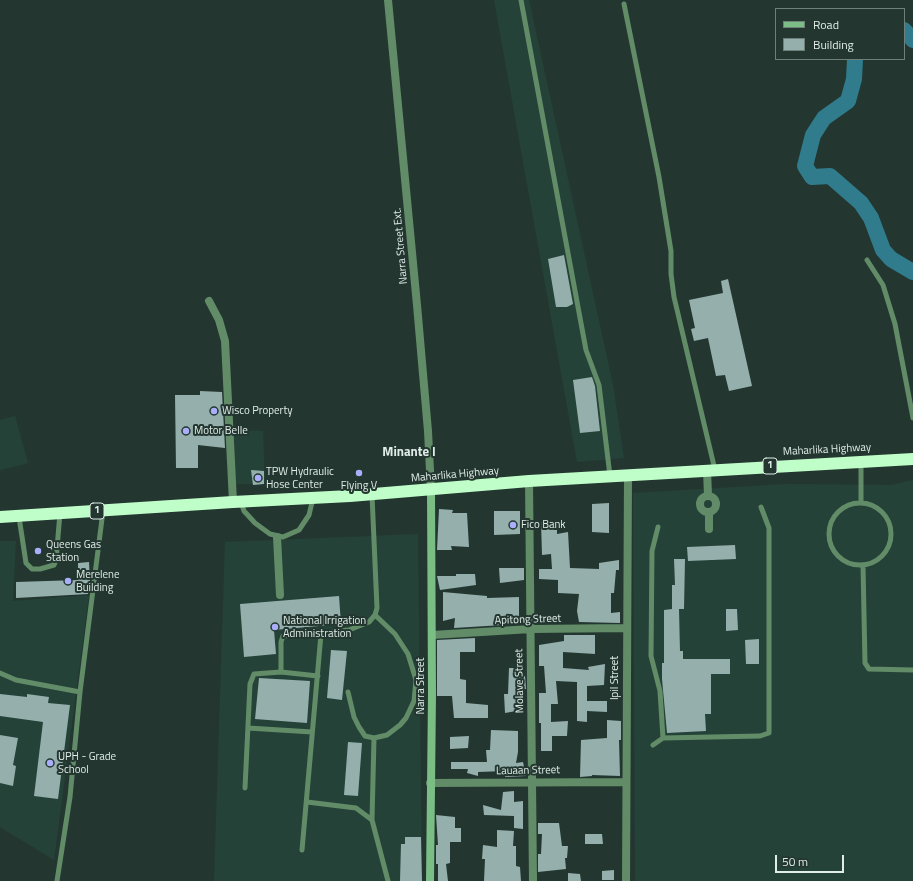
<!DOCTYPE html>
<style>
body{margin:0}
#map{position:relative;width:913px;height:881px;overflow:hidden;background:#233730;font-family:"Titillium Web",sans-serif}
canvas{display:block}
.legend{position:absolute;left:775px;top:8px;width:130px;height:52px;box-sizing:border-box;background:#233730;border:1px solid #6f7f7a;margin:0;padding:5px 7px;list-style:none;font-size:12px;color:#e0ece8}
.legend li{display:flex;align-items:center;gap:8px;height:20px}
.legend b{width:20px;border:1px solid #6f7f7a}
.scale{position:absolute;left:775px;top:855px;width:69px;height:18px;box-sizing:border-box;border:2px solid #e0ece8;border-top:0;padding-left:5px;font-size:12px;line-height:14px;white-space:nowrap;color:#e0ece8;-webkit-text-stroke:3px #233730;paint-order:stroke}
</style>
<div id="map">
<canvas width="913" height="881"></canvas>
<ul class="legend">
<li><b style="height:5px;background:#7abe85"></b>Road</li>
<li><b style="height:11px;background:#95afad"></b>Building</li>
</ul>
<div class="scale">50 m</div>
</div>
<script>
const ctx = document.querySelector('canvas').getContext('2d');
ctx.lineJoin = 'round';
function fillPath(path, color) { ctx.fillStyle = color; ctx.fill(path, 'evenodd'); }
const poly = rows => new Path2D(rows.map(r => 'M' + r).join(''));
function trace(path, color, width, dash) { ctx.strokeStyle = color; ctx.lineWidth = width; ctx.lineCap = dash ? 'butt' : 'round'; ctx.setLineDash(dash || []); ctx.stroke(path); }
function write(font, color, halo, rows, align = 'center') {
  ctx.font = font + ' "Titillium Web",sans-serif'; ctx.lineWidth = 4; ctx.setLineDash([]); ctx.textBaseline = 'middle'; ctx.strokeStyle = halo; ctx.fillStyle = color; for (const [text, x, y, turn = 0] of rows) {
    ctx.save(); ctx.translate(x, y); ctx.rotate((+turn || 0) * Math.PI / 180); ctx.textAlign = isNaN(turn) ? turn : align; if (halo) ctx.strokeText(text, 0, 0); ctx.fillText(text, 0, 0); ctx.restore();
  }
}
fillPath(poly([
 [494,0,529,0,613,385,624,458,577,462],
 [15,416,28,463,0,470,0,420],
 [231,430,263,431,265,484,233,484],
 [913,480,913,881,635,881,633,493,787,484,891,485],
 [418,534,422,881,214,881,225,542],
 [0,541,16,541,13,601,89,595,54,860,0,827]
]), '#254238');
trace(poly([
 [904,30,913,40],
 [855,59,854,79,848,101,824,118,813,135,805,166,812,177,830,176,861,203,871,218,883,250,891,259,913,272]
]), '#307c8d', 16);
fillPath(poly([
 [564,255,573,304,567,307,556,307,548,259],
 [728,279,752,386,729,391,725,375,716,376,708,338,694,341,691,329,695,328,689,300,723,293,721,281],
 [592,377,595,386,600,431,580,433,573,380],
 [200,391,222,392,225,448,198,445,198,468,176,468,175,395,200,395],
 [251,470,264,471,264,484,253,485],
 [609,503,609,533,592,532,592,504],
 [439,509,453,510,452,513,467,513,469,547,451,546,452,550,437,550],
 [494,511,520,511,520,534,494,535],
 [557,521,557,534,568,532,570,568,599,569,599,563,619,560,619,570,616,570,614,593,611,593,611,613,620,612,620,623,579,622,577,611,579,594,558,593,558,580,539,579,539,569,552,569,551,554,542,555,541,522],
 [735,545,736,559,688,561,687,547],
 [674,559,685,559,684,609,679,609,680,651,683,651,683,659,730,659,730,674,711,674,711,714,705,714,706,731,667,733,662,679,662,663,664,663,664,610,672,609,672,585,675,585],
 [89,562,90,582,88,594,16,598,16,582,78,580,78,563],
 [499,568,524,568,524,580,500,583],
 [456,574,475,574,476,585,440,590,437,576,456,576],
 [443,592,487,596,487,598,519,597,519,624,454,628,455,618,443,621],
 [339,596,341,624,274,630,276,654,244,657,240,604],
 [726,609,737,609,738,630,726,631],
 [564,635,595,635,595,654,563,652,563,668,589,670,588,667,605,664,604,685,587,686,587,701,607,701,607,712,587,711,587,722,577,721,577,682,556,681,558,704,551,704,551,722,568,721,567,736,552,736,552,751,541,751,541,723,539,723,539,693,546,693,544,666,539,666,539,645,564,641],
 [475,638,475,652,460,652,460,679,466,680,466,703,488,705,488,718,454,718,452,696,437,696,437,640],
 [759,639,759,664,746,664,745,640],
 [331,650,347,651,342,700,327,698],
 [509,668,519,668,519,676,525,676,526,689,521,689,522,710,505,713,504,694,508,694],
 [259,678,310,681,307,723,255,719],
 [0,694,27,697,27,694,49,697,48,703,70,705,58,799,34,796,43,722,0,716],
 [607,720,621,721,621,740,619,740,620,776,592,775,592,776,580,777,581,740,607,738],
 [491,730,518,731,518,752,516,763,523,762,526,776,505,777,505,771,478,772,478,776,467,773,468,769,451,769,451,762,487,762,486,750,490,750],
 [0,735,18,738,13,765,16,766,13,786,0,783],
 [469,736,468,748,450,749,450,737],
 [348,742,362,743,358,796,344,795],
 [514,791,514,802,523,801,523,829,514,828,514,816,484,815,483,805,501,810,503,792],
 [436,815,455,817,455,828,461,828,461,842,450,842,450,863,446,864,448,881,438,881,438,864,436,864,436,845,438,845],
 [538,823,559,823,562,846,568,846,567,858,565,858,566,869,538,872,538,854,541,854,542,834,538,834],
 [497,830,514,831,513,846,516,846,516,866,520,867,521,881,484,881,485,859,482,859,483,845,497,847],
 [585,834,602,834,603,844,585,844],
 [405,837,421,837,422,881,400,881,401,844,405,844],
 [614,870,614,880,602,880,602,871],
 [568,873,580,874,581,881,568,881]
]), '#95afad');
trace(poly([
 [521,0,586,350,599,385,610,476],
 [624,4,659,177,671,251,671,274,674,297,715,470],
 [867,260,883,285,895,324,913,418],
 [861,462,861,503],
 [241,502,244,511,255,523,270,534,283,537,299,530,309,515,313,498],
 '829 534a31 31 0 1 1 62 0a31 31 0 1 1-62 0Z',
 [19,517,26,563,32,569,40,569,54,565,56,560,60,513],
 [863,565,865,663,869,669,913,670],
 [281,672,281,642,283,636,349,630,369,622,375,615,377,608,372,495],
 [0,673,16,680,80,692],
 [348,692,354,717,359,727,365,736,374,738,387,735,400,725,406,718,414,701,416,680,408,654,395,634,375,615],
 [248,728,312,732],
 [374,738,372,820,388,881],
 [663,738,760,736,769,733,769,528,761,507],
 [653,745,663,738,660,691,651,656,652,551,658,527],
 [245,788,250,684,254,674,281,672,318,676],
 [307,802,356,808,372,820],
 [302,850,321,634],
 [57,881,70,797,80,692,103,511]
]), '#628c68', 5);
trace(poly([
 [388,0,417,305,428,431,431,490],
 [209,301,219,320,225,341,233,502],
 [707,470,708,495],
 [529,481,533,881],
 '700 504a8 8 0 1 1 16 0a8 8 0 1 1-16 0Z',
 [709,512,709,529],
 [277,537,280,595],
 [432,635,531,629,626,628],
 [430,783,626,782],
 [626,881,628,475]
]), '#628c68', 8);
trace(poly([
 [430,881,432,694,431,490]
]), '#7abe85', 8);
trace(poly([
 [0,517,233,502,350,496,529,481,913,459]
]), '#c0fec9', 12);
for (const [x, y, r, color] of [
 [214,411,4,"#abaffb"],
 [186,431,4,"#abaffb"],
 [359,473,4,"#abaffb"],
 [258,478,4,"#abaffb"],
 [513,525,4,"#abaffb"],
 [38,551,4,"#abaffb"],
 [68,581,4,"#abaffb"],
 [275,627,4,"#abaffb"],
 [50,763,4,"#abaffb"]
]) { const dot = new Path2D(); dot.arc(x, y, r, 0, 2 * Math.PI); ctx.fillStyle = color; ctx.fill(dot); trace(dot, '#233730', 1.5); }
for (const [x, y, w] of [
 [770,466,14],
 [97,511,14]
]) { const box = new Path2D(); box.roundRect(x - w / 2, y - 8, w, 16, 3); ctx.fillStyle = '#233730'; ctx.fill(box); trace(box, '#e0ece8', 1); }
write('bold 10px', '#e0ece8', null, [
 ["1",770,466],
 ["1",97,511]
]);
write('11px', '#e0ece8', '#233730', [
 ["Narra Street Ext.",401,246,-95],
 ["Maharlika Highway",827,450,-3],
 ["Maharlika Highway",455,475,-5],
 ["Apitong Street",528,620,-2],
 ["Ipil Street",615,678,-90],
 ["Molave Street",520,681,-91],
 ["Narra Street",421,686,-90],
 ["Lauaan Street",528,771,-1]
]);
write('11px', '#e0ece8', '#233730', [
 ["Wisco Property",222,411],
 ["Motor Belle",194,431],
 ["TPW Hydraulic",266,472],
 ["Hose Center",266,485],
 ["Flying V",359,486,"center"],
 ["Fico Bank",521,525],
 ["Queens Gas",46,545],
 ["Station",46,558],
 ["Merelene",76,575],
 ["Building",76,588],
 ["National Irrigation",283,621],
 ["Administration",283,634],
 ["UPH - Grade",58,757],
 ["School",58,770]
], 'left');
write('bold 13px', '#e0ece8', '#233730', [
 ["Minante I",409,453]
]);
</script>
